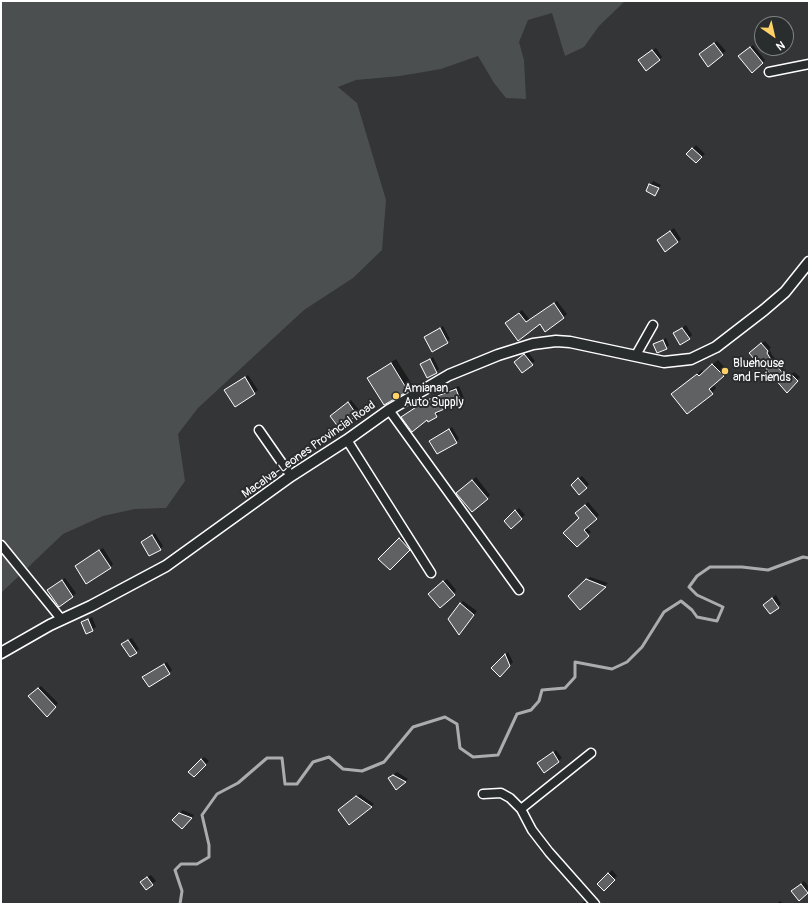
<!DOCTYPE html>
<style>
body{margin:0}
#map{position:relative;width:810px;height:905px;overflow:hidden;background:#333536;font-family:Pangolin,sans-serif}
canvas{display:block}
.frame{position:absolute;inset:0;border:2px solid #fff;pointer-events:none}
.north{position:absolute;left:754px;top:16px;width:40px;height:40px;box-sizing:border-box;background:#2a2d2e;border:1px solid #7f8182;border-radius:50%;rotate:146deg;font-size:11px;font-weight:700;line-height:16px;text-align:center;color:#fff}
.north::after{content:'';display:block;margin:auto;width:14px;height:18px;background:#ffd166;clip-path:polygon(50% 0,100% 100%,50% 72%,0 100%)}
</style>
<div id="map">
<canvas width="810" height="905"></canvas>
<div class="frame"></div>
<div class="north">N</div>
</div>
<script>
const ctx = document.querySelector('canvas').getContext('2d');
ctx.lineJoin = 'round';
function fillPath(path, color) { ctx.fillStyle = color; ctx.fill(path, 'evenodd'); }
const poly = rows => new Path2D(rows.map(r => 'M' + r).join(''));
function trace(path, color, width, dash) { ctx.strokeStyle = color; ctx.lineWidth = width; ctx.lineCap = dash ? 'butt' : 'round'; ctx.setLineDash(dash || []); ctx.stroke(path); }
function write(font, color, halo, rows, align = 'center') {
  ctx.font = font + ' Pangolin,sans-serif'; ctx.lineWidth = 4; ctx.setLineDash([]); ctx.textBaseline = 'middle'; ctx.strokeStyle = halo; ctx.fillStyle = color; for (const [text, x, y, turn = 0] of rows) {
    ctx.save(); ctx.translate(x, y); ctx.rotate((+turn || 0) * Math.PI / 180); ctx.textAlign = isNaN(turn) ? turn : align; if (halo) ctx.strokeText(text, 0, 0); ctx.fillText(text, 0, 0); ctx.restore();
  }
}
fillPath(poly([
 [1,1,625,1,599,26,584,47,565,56,552,13,528,20,519,42,524,60,526,99,506,98,494,83,478,56,441,69,400,76,356,80,338,87,357,103,386,200,382,250,353,278,304,310,198,408,178,434,185,481,166,508,135,509,103,516,63,534,1,593]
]), '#4c4f50');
fillPath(poly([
 [717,41,726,51,708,65,703,52],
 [753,45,765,60,762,63,743,53],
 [656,48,662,57,659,60,642,58],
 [696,145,705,154,696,162,688,154],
 [653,181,661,185,655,194,647,191],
 [674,228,681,239,678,242,661,237],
 [557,301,567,314,564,317,545,330,540,323,518,339,509,320,522,310,530,320],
 [686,325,692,335,689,338,674,334],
 [443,326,450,339,447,342,425,337],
 [666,338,669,345,666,348,654,344],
 [765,341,771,348,769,349,772,355,790,376,794,372,800,377,787,391,753,350],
 [528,352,535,361,522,372,518,359],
 [433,357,439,369,436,372,421,364],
 [396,359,413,386,385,404,368,378],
 [718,360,728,371,713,384,716,388,712,393,673,394,702,370,704,372],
 [248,375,258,390,254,393,226,390],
 [459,386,464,398,438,411,439,413,436,416,406,415,431,397],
 [351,400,360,411,339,427,334,413],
 [452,427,459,439,456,442,430,441],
 [582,476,589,484,580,493,572,485],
 [476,477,490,495,487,498,461,490],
 [588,502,599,515,586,527,591,532,577,545,580,518,579,510],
 [519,508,525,515,511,527,508,518],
 [155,533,163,546,160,549,142,542],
 [403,536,412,546,390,568,380,559],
 [103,548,113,564,110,568,76,566],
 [590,577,608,583,580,608,572,593],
 [65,578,76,593,73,596,51,587],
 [447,579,456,590,453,596,432,591],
 [776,595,781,604,770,613,764,605],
 [463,601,477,611,462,630,460,604],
 [92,617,96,627,87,632,82,623],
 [132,638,139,649,136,652,126,641],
 [508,652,513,662,500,676,492,668],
 [167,662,172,670,169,673,144,677],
 [41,686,58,703,47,715,29,696],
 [556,750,562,758,544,772,541,760],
 [204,757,209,761,194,776,189,772],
 [397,772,408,779,396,788,389,778],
 [360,794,374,804,349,824,342,807],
 [183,810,194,815,182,828,174,820],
 [612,870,617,876,604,889,598,884],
 [151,875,156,881,152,884,144,879],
 [804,881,809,887,809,891,799,899,796,888],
 [587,899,591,904,581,904],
 [780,901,784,904,777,904]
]), '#0007');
trace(poly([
 [180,904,182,891,175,870,181,864,197,864,209,857,209,845,202,815,217,794,238,783,267,758,282,758,285,784,297,784,313,762,329,757,343,769,362,771,384,762,413,727,445,717,457,724,460,748,473,757,498,755,517,714,531,710,539,701,542,690,565,688,575,677,575,662,612,669,627,662,642,647,664,612,681,601,692,610,697,617,717,621,723,607,697,595,689,587,697,576,710,567,742,567,768,570,803,557,809,558]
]), '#abacad', 3);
const building = poly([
 [714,43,723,55,708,67,699,54,714,43],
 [750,47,763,63,752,73,738,56,750,47],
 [652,50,660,60,646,71,638,60,652,50],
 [692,148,702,157,696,163,686,154,692,148],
 [649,184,659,188,655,196,646,191,649,184],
 [670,231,678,242,665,252,657,240,670,231],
 [554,303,564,318,545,332,540,324,518,341,505,323,519,313,526,322,554,303],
 [440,328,448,343,432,352,424,337,440,328],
 [682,328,690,339,680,345,673,333,682,328],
 [663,340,667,349,657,353,653,344,663,340],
 [761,343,768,351,767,353,770,358,787,378,791,374,798,381,787,393,762,364,760,366,749,353,761,343],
 [524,354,533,365,522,373,514,362,524,354],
 [430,359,437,373,427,378,420,364,430,359],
 [391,363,408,391,384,405,367,378,391,363],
 [712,364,724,376,709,389,713,394,687,414,671,394,697,374,699,376,712,364],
 [245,377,255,394,235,407,224,390,245,377],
 [456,389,461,402,435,413,437,417,428,422,427,420,412,432,401,417,427,400,456,389],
 [348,402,357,415,339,428,330,416,348,402],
 [449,429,457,443,437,454,429,441,449,429],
 [578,478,587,488,579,495,571,485,578,478],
 [472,480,488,499,472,512,456,493,472,480],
 [585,505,597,519,584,530,589,536,577,547,563,533,579,518,575,513,585,505],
 [515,510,522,519,511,529,504,521,515,510],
 [152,535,161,550,149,556,141,542,152,535],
 [399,538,410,550,390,570,378,559,399,538],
 [99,550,111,568,86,584,75,566,99,550],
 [586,579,606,587,580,610,568,596,586,579],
 [62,580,73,597,59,607,47,590,62,580],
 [443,581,455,595,440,608,428,594,443,581],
 [772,598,779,608,770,614,763,605,772,598],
 [460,603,474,615,459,635,448,619,460,603],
 [88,619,93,631,86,634,81,622,88,619],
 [128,640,137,653,130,657,121,644,128,640],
 [505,654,510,666,500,677,491,668,505,654],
 [164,664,170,674,149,687,142,677,164,664],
 [38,688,56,707,47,717,28,696,38,688],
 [553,752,559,762,544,773,537,763,553,752],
 [201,759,206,765,194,777,188,772,201,759],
 [393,775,406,782,396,790,388,778,393,775],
 [356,796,372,807,349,825,338,810,356,796],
 [179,813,192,818,182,829,172,820,179,813],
 [608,873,615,880,604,891,597,884,608,873],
 [147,877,153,885,146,890,140,882,147,877],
 [801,884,808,893,799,901,791,891,801,884]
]);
fillPath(building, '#5f6162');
trace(building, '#fff', 1);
const minor = poly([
 [769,72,809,64],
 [636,355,653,325],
 [389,410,519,590],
 [259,430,291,476],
 [347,440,431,573],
 [1,545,62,620],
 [483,794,501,793,510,798,521,809,532,830,549,852,595,904],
 [521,809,591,753]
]);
const tertiary = poly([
 [1,653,50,625,91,606,166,566,291,476,347,440,389,410,449,375,498,355,533,344,556,341,570,342,664,362,691,359,716,347,764,310,785,292,809,262]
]);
trace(minor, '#fff', 11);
trace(tertiary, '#fff', 13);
trace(minor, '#2a2d2e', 8);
trace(tertiary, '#2a2d2e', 10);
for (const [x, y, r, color] of [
 [725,371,4,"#ffd166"],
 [396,396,4,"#ffd166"]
]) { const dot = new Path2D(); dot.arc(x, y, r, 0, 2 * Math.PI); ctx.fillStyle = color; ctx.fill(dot); trace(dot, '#2a2d2e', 1.5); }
write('12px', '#fff', '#2a2d2e', [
 ["Bluehouse",733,364],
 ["and Friends",733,378],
 ["Amianan",404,389],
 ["Auto Supply",404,403]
], 'left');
write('12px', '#fff', '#2a2d2e', [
 ["Macalva-Leones Provincial Road",309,450,-35]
]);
</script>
